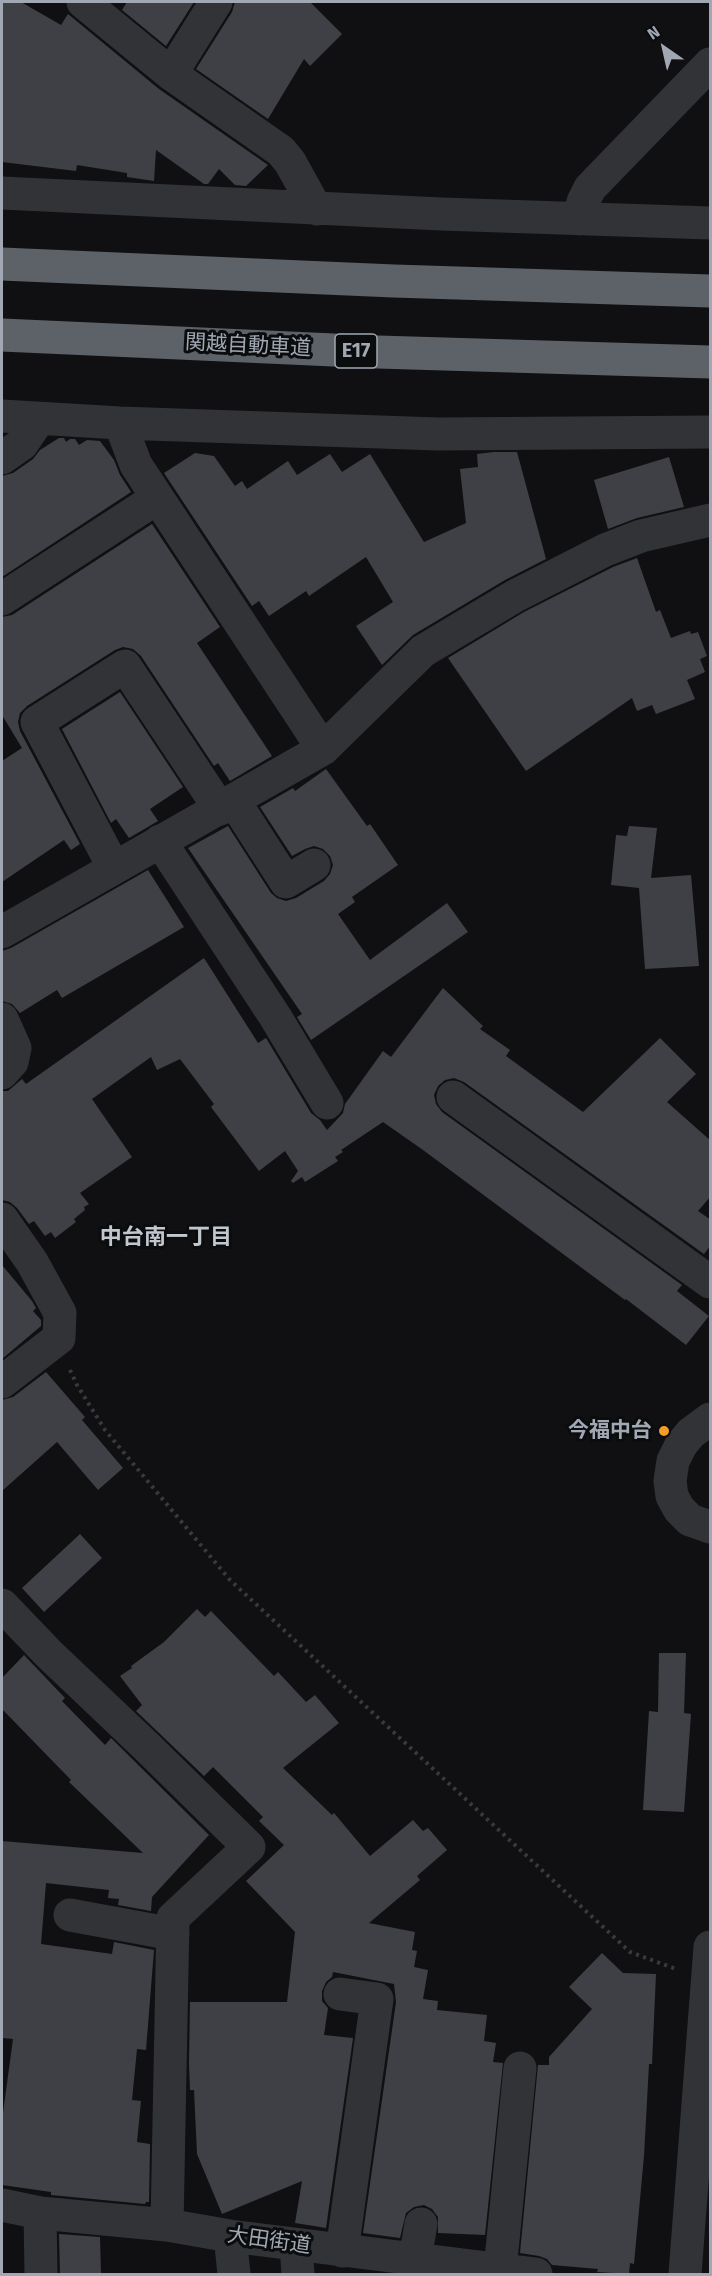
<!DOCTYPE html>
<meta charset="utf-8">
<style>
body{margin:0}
#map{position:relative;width:712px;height:2276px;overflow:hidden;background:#101012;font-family:"Fira Sans",sans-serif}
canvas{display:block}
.frame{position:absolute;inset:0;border:3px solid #a1a8b3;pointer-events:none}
.north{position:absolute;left:634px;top:18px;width:60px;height:60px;-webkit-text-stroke:4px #0b0c0d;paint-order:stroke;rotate:326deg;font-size:16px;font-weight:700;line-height:24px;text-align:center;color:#a1a8b3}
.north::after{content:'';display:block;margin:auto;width:21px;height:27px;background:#a1a8b3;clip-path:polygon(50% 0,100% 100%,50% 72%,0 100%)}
</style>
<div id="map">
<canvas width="712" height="2276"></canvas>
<div class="frame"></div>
<div class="north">N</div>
</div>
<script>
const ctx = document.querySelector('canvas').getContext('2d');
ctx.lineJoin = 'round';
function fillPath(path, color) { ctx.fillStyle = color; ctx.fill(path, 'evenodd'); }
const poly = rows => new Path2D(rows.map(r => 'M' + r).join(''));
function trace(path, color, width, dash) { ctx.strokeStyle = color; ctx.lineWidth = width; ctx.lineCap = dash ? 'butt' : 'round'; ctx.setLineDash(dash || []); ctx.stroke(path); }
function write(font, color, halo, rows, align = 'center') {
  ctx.font = font + ' "Fira Sans","Noto Sans JP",sans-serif'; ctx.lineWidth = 6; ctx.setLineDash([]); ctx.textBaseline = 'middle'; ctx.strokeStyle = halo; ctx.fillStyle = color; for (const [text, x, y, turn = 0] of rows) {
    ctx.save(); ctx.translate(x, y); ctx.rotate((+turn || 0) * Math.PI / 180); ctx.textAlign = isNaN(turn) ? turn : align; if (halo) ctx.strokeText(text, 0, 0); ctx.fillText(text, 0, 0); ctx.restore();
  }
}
fillPath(poly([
 [2,2,21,2,61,25,68,14,159,89,268,165,246,186,235,185,219,169,208,184,204,184,156,150,154,181,127,177,127,173,77,165,76,171,2,162],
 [127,2,194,2,166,46,122,10],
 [235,2,310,2,342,34,310,66,304,59,268,119,196,69,232,12],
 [59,438,64,438,66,442,70,439,75,439,79,445,87,440,100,441,114,460,120,475,131,492,2,577,2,476,13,473,33,459,40,450],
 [494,452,517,452,546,559,505,580,413,635,382,665,356,626,393,602,366,557,309,596,306,591,269,616,259,601,252,606,164,473,195,453,214,456,235,486,242,481,247,489,288,461,297,475,330,454,342,472,370,454,424,542,466,523,460,469,478,467,477,454],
 [669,457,684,507,637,518,608,529,594,480],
 [152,524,220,627,197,643,272,756,230,781,218,763,214,766,141,656,133,649,123,647,115,650,27,706,20,713,18,722,20,731,80,844,71,850,64,840,2,882,2,761,22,748,2,715,2,617,12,615],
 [637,558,656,612,660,610,671,638,690,631,691,634,698,632,707,656,700,659,705,672,687,680,695,699,656,714,652,705,637,711,632,698,526,771,448,658,524,612,613,567],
 [120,692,183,787,150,809,158,821,129,838,116,819,111,823,62,729],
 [326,769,367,826,370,824,398,865,352,897,355,902,338,914,370,960,447,903,468,932,311,1040,297,1017,302,1014,188,848,228,826,271,893,277,898,286,901,296,898,324,881,330,874,333,865,330,856,323,849,314,846,305,849,292,856,260,807,293,788,295,791],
 [629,826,657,828,651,878,691,875,699,966,645,969,639,888,611,885,616,835,627,836],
 [148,870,184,927,62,998,57,990,20,1013,12,1004,2,1001,2,951,11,948],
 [204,958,258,1043,266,1038,311,1113,320,1120,327,1130,343,1113,345,1104,383,1051,391,1057,443,988,483,1026,480,1029,510,1050,506,1056,583,1112,660,1038,696,1074,667,1102,711,1141,711,1196,698,1211,711,1220,711,1245,704,1254,464,1082,454,1078,445,1080,438,1086,434,1095,436,1104,442,1112,682,1285,677,1291,709,1316,686,1345,626,1299,625,1300,423,1150,383,1122,341,1150,343,1152,335,1157,338,1161,305,1182,302,1177,293,1183,291,1181,298,1171,285,1151,259,1171,211,1107,214,1104,180,1059,157,1070,151,1057,92,1099,132,1157,80,1193,89,1204,84,1207,85,1210,74,1219,76,1222,55,1238,51,1232,45,1236,34,1221,29,1224,17,1208,10,1202,2,1200,2,1091,8,1091,22,1079,26,1084],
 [2,1265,32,1301,36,1308,33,1311,41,1320,41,1326,2,1359],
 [46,1372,85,1417,82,1420,123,1468,98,1490,57,1442,2,1491,2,1400,13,1397],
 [80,1534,102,1558,44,1612,22,1588],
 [197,1609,205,1617,211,1611,274,1676,278,1672,306,1702,315,1695,339,1723,283,1768,332,1815,334,1813,370,1856,413,1820,423,1831,428,1828,447,1850,417,1876,420,1880,369,1923,415,1932,412,1950,417,1951,414,1967,428,1970,423,1999,438,2001,437,2010,487,2015,484,2041,496,2043,493,2062,503,2063,485,2235,438,2233,438,2217,432,2209,424,2205,414,2207,406,2213,400,2238,363,2233,396,2002,394,1984,333,1972,332,1977,326,1982,322,1991,322,2001,328,2008,324,2035,353,2038,326,2228,295,2223,302,2181,222,2214,197,2154,194,2090,190,2090,189,2064,190,2002,287,2002,295,1932,246,1881,284,1845,259,1821,263,1817,213,1767,204,1776,136,1711,142,1705,120,1676,132,1668,131,1666,164,1642],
 [659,1653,686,1653,684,1713,691,1714,684,1812,643,1810,649,1711,658,1712],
 [24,1655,65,1698,62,1701,105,1745,111,1738,209,1835,152,1897,151,1911,118,1905,119,1899,108,1898,109,1890,46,1883,41,1944,112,1954,114,1942,154,1950,146,2050,137,2049,132,2100,141,2101,137,2142,150,2144,149,2202,146,2202,145,2204,51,2195,51,2192,2,2185,2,2120,13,2039,2,2038,2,1841,143,1853,69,1782,71,1780,2,1709,2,1678],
 [602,1953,623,1973,656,1974,652,2064,649,2064,644,2156,634,2264,630,2263,629,2274,597,2272,598,2269,552,2265,547,2259,539,2256,520,2253,538,2065,549,2065,549,2057,592,2009,569,1987],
 [59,2234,100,2237,101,2274,60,2274]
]), '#3f4045');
trace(poly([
 [70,1370,77,1385,105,1430,230,1580,630,1952,676,1969]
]), '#373a3e', 4, [3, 4.5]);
trace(poly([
 [83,2,171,74,281,151,290,162,316,209],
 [171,74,216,2],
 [2,193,441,214,710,223],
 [579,219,583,202,590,188,710,64],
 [2,416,120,423,438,434,710,432],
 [120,423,136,465,323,749],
 [2,458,22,444,39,419],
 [2,599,157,498],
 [234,801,286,882,314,865],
 [160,841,276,1018,327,1103],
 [114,868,37,722,125,666,220,809],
 [2,932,323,749,423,651,515,596,605,550,641,536,710,520],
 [2,1019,15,1048,12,1062,2,1073],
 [453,1097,710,1282],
 [2,1219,32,1262,60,1313,59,1338,2,1382],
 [710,1419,691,1433,681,1445,673,1461,670,1481,672,1496,679,1509,690,1520,710,1527],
 [2,1605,49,1654,147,1747,249,1847,173,1918,167,2225],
 [70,1915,173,1934],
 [340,1994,377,1999,342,2251],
 [2,2205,40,2213,167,2225,230,2236,536,2274],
 [40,2213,41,2274],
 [230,2236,234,2274],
 [296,2245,298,2274],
 [415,2259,421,2224],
 [500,2270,520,2068],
 [685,2274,710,1947]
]), '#313337', 33);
trace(poly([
 [2,264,394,281,710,291],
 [2,335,378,352,710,362]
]), '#5d6168', 33);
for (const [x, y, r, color] of [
 [664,1431,6,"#f39c27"]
]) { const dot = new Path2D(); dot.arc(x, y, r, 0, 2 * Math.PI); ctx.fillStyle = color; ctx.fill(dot); trace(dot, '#0b0c0d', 2); }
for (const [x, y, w] of [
 [356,351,42]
]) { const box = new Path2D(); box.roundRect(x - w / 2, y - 17, w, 34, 4.5); ctx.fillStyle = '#0b0c0d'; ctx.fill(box); trace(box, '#a1a8b3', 1.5); }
write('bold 20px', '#a1a8b3', null, [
 ["E17",356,351]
]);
write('21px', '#a1a8b3', '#0b0c0d', [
 ["関越自動車道",248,346,3],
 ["大田街道",269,2241,8]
]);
write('bold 21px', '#a1a8b3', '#0b0c0d', [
 ["今福中台",652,1431]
], 'right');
write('bold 22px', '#c2c7cf', '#0b0c0d', [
 ["中台南一丁目",166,1238]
]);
</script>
